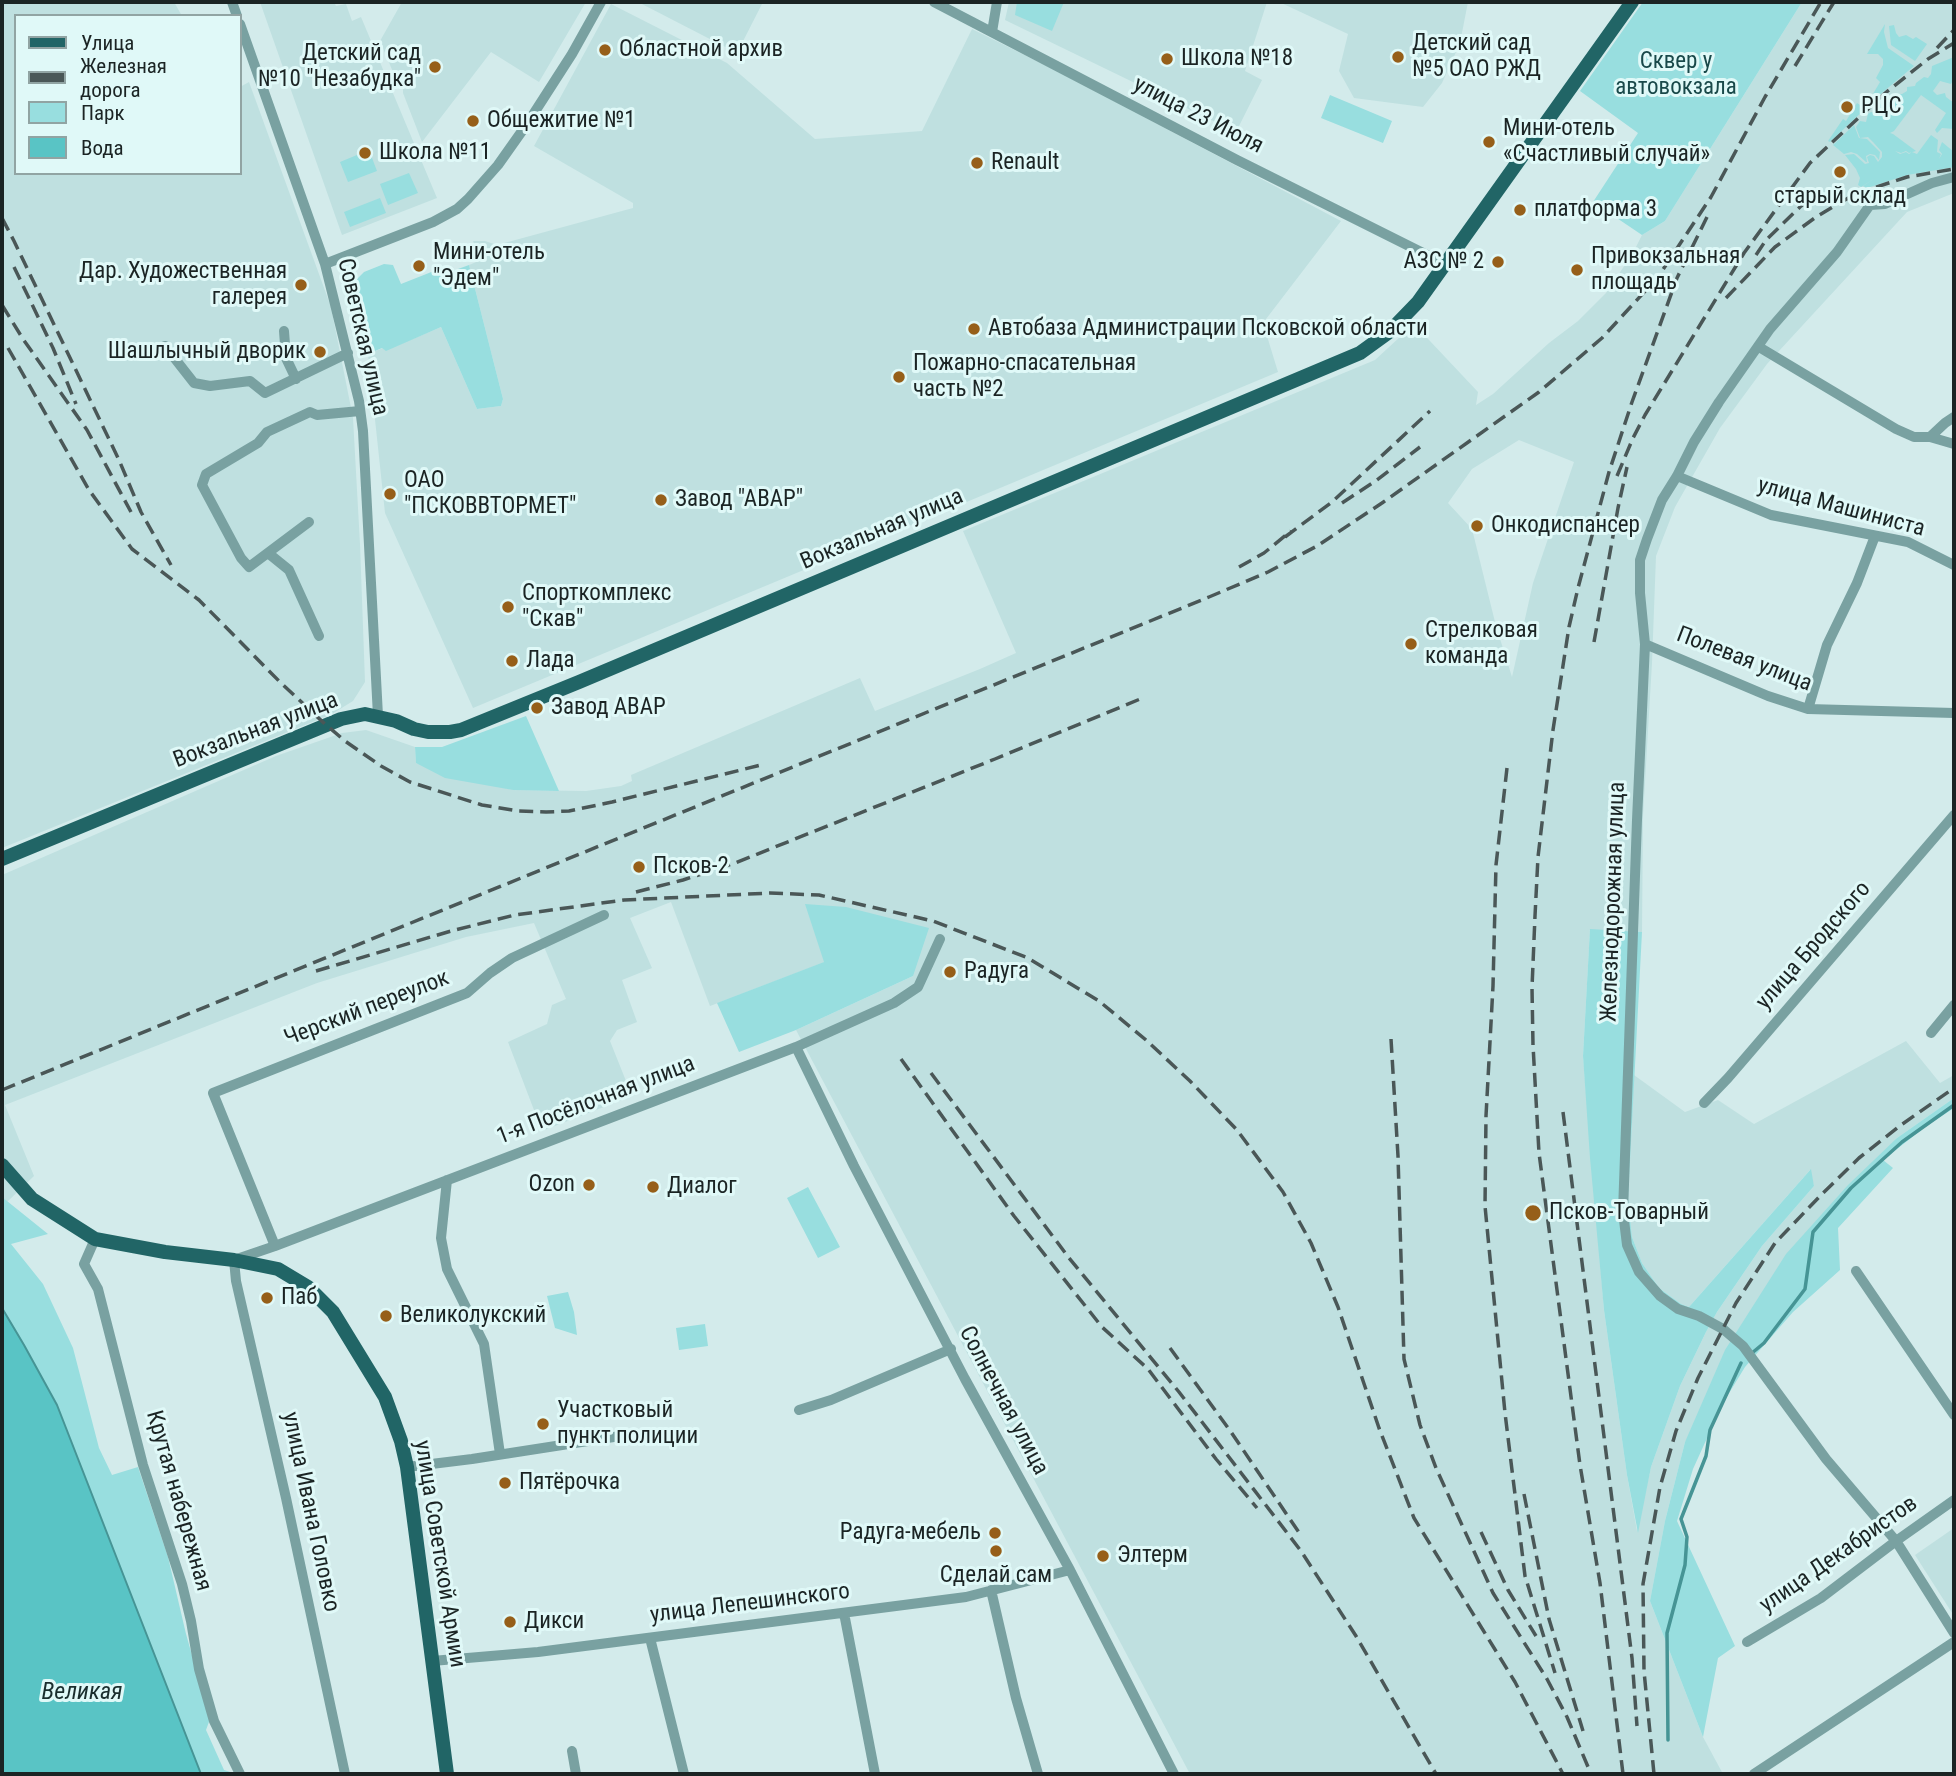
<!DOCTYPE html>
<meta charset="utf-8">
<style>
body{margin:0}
#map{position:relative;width:1956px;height:1776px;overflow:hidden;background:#d3ebeb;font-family:"Roboto Condensed",sans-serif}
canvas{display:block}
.frame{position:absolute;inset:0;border:4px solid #1b2424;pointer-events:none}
.legend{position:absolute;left:14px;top:14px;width:228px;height:161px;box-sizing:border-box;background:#e0f9f8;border:2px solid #91a4a3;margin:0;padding:9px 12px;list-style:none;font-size:21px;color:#1b2424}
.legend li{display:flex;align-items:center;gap:14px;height:35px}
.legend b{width:35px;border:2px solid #91a4a3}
</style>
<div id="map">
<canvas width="1956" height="1776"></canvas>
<div class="frame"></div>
<ul class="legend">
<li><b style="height:9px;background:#216566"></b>Улица</li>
<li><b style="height:9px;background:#4a5757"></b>Железная дорога</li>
<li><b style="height:19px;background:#98dedf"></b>Парк</li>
<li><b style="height:19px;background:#59c4c5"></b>Вода</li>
</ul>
</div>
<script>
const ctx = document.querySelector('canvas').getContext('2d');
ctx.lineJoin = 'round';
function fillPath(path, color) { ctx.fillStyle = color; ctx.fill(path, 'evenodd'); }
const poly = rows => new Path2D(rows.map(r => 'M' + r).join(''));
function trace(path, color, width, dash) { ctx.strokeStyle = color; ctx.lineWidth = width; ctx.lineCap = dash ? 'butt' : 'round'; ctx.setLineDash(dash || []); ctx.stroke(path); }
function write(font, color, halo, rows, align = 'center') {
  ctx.font = font + ' "Roboto Condensed",sans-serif'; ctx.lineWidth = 6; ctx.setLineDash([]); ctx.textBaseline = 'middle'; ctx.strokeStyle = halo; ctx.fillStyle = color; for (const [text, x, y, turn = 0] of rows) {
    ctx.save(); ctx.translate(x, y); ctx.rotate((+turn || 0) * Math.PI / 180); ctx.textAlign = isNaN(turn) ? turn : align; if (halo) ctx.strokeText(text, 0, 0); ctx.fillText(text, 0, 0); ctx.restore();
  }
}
fillPath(poly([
 [2,2,174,2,182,16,16,16,16,173,240,173,240,87,249,82,331,307,353,418,360,544,365,682,353,701,332,714,2,848],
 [260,2,334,2,336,6,346,4,352,21,361,17,437,198,342,235],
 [402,2,586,2,539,82,491,52,422,142,403,93,403,86,398,84,380,41],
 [638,2,763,2,737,53],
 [1009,2,1267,2,1245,71,1262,80,1236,132,1005,20],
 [1279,2,1468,2,1460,43,1442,83,1423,107,1354,98,1339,71,1348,34],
 [1802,2,1954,2,1954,193,1907,212,1767,364,1720,428,1675,507,1656,556,1652,663,1643,816,1642,932,1590,930,1583,1056,1604,1310,1627,1475,1637,1531,1651,1467,1680,1386,1706,1332,1717,1312,1762,1246,1814,1186,1810,1170,1689,1307,1681,1304,1659,1288,1642,1263,1632,1237,1628,1199,1634,1075,1685,1112,1718,1100,1754,1124,1906,1041,1940,1083,1954,1075,1954,1098,1897,1138,1685,1442,1665,1521,1650,1601,1703,1737,1723,1774,1190,1774,796,1030,913,976,806,904,825,962,710,1006,671,902,630,918,652,968,622,980,637,1022,617,1030,610,1041,632,1096,542,1131,508,1042,547,1024,552,1005,566,999,534,923,466,937,317,983,5,1105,34,1176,7,1202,2,1197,2,875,276,756,342,733,366,730,415,747,416,763,513,790,586,791,621,786,632,781,631,775,860,678,875,711,980,669,1016,653,963,531,1375,360,1414,324,1478,392,1476,405,1493,394,1549,343,1578,321,1606,293,1633,253,1642,235,1665,221],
 [1519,440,1574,462,1533,583,1512,677,1496,626,1472,529,1448,503,1472,469],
 [611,4,727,63,815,139,922,131,972,29,1051,68,1341,221,1263,323,1278,372,473,708,385,513,368,354,383,348,386,350,441,327,477,409,501,406,503,399,469,265,481,260,473,241,485,241,497,245,633,208,633,203,534,146],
 [1954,1528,1954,1616,1915,1555]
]), '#bfe0e0');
fillPath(poly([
 [1017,2,1064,2,1052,31,1015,15],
 [1643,2,1802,2,1665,221,1642,235,1593,202,1638,133,1580,91],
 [1885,24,1884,32,1888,48,1914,66,1883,92,1830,142,1828,141,1843,119,1846,121,1857,103,1863,107,1867,104,1880,82,1876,78,1883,65,1883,59,1878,54,1867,54],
 [1894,25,1896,33,1899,37,1906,35,1913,39,1916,37,1927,44,1915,61,1891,45,1889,26],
 [1954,57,1954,78,1951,84,1940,81,1933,91,1937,95,1945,93,1946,97,1954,103,1954,129,1942,128,1937,133,1935,130,1946,113,1921,95,1894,131,1890,133,1893,134,1916,151,1909,153,1906,151,1901,153,1895,151,1900,154,1906,152,1909,154,1912,152,1917,154,1931,135,1938,140,1937,152,1941,154,1939,159,1942,154,1939,150,1942,142,1954,152,1954,167,1907,175,1867,188,1863,186,1875,178,1861,187,1858,185,1860,178,1856,169,1845,155,1854,154,1865,164,1869,163,1867,157,1870,155,1874,156,1878,162,1882,157,1882,152,1873,142,1868,137,1860,138,1856,127,1860,121,1866,122,1868,114,1871,112,1876,113,1878,105,1891,101,1894,94,1902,94,1907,91,1907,87,1915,86,1916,83,1924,77,1928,78,1931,74,1932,66],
 [1330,95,1392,121,1383,143,1321,118],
 [1854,125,1859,138,1867,139,1880,152,1879,160,1875,155,1870,154,1866,156,1867,162,1866,162,1857,154,1851,152,1844,154,1833,145],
 [369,150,377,171,348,182,340,162],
 [409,173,418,193,388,205,380,184],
 [380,198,386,213,350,227,344,212],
 [384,264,393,265,401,284,444,267,447,273,469,265,503,399,501,406,477,409,441,327,386,351,382,348,368,354,352,295,353,283,364,272],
 [526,716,559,791,513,790,445,778,416,763,415,747,442,747],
 [805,904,846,907,929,928,913,976,796,1030,739,1052,717,1003,824,962],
 [1590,929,1642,932,1628,1199,1632,1237,1642,1263,1659,1288,1681,1304,1689,1307,1811,1169,1814,1186,1762,1246,1717,1312,1706,1332,1680,1386,1651,1467,1638,1533,1627,1475,1604,1310,1590,1158,1583,1056],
 [1954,1098,1954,1108,1925,1127,1883,1160,1893,1168,1838,1228,1840,1270,1793,1312,1745,1367,1723,1403,1693,1469,1677,1521,1735,1646,1718,1658,1703,1737,1650,1601,1665,1521,1685,1442,1725,1350,1786,1254,1848,1185,1897,1138],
 [808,1187,840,1247,818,1258,787,1198],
 [2,1197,48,1234,11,1244,43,1284,73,1348,99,1448,112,1475,138,1467,168,1557,186,1634,210,1719,206,1730,224,1770,237,1774,201,1774,57,1405,24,1345,2,1308],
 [568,1292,574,1312,577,1335,555,1328,547,1296],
 [705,1324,708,1346,679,1350,676,1328]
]), '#98dedf');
const water = poly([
 [2,1308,24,1345,57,1405,201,1774,2,1774,2,1308]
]);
fillPath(water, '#59c4c5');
trace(water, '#469495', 2);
trace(poly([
 [1752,1353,1764,1343,1805,1289,1813,1232,1851,1188,1902,1142,1954,1105],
 [1668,1740,1667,1633,1685,1565,1687,1537,1681,1519,1706,1456,1710,1430,1741,1363]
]), '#469495', 3.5);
trace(poly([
 [232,2,237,16],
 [934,2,1237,160,1445,264],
 [240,24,325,264,359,401,363,431,378,716],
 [992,32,997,2],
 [1954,177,1932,183,1885,204,1870,205,1837,252,1770,329,1719,402,1694,442,1677,476,1662,500,1647,539,1640,560,1640,593,1645,644,1637,820,1623,1212,1627,1245,1639,1272,1660,1296,1678,1309,1699,1316,1723,1329,1743,1346,1826,1459,1896,1541,1954,1633],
 [325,264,433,222,457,209,468,199,498,165,527,124,572,54,601,2],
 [284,331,286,358,296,379],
 [165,346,194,383,210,386,250,381,265,393,348,353],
 [1759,347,1896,429,1914,437,1930,437,1954,444],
 [1930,437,1945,423,1954,417],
 [1677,476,1771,515,1908,542,1954,565],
 [309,522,249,567,241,558,202,485,206,474,258,443,267,432,310,412,317,415,360,411],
 [268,553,289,570,319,636],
 [1645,644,1768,696,1808,709,1954,713],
 [1808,709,1827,645,1857,583,1875,536],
 [1931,1033,1954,1005],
 [796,1047,854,1166,965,1379,1070,1570,1174,1774],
 [1704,1103,1728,1078,1954,815],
 [447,1180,441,1238,447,1269,484,1344,500,1454],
 [95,1239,84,1264,98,1289,143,1465,182,1584,191,1621,199,1669,214,1721,240,1774],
 [275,1246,213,1093,467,993,490,973,512,958,604,915],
 [1856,1271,1954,1415],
 [799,1410,831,1400,951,1349],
 [407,1467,472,1459,620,1436],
 [991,1590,1016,1698,1038,1774],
 [844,1613,875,1774],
 [650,1638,684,1774],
 [1747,1642,1821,1598,1896,1541,1954,1500],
 [432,1661,538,1652,966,1597,1070,1570],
 [572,1751,576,1774],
 [345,1774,286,1498,236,1281,234,1260,275,1246,796,1047,894,1003,918,987,940,939],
 [1754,1774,1954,1642]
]), '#79a1a1', 10);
trace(poly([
 [2,859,341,719,365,714,396,721,414,729,428,732,450,732,461,730,579,682,1360,353,1389,332,1418,302,1632,2],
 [2,1165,32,1199,95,1239,165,1252,234,1260,278,1269,308,1287,333,1312,385,1397,401,1441,407,1467,447,1774]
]), '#216566', 14);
trace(poly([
 [1937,48,1954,30],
 [1795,66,1834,2],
 [2,218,14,241,119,460,141,512,171,565],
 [1756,255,1766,240,1801,206,1822,190],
 [14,267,53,348,76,404],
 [1726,298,1775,247,1816,217,1855,194,1907,177,1954,169],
 [2,305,23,339,87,430,131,512],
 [8,348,89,490,132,549,199,600,281,683,325,724,345,741,381,766,410,782,482,805,518,811,546,812,569,811,612,802,761,765],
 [1617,476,1633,438,1645,415,1744,253,1810,163,1884,94,1928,59,1954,43],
 [1342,503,1377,480,1420,447],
 [1285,537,1332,502,1430,411],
 [1239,567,1264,553,1291,531],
 [1594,642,1618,508,1627,467],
 [1507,768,1496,865,1493,986,1486,1116,1485,1206,1505,1413,1525,1576,1555,1673],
 [636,892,683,880,735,863,995,759,1145,697],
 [316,971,451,931,515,915,624,900,770,893,819,895,933,921,1028,958,1099,1001,1146,1040,1190,1081,1237,1130,1283,1192,1311,1243,1338,1307,1379,1428,1414,1518,1515,1682,1563,1774],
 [1391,1039,1398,1156,1404,1359,1420,1425,1436,1468,1493,1593,1547,1679,1567,1717,1591,1774],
 [901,1059,1014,1216,1102,1327,1148,1369,1216,1459,1257,1508],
 [931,1073,1069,1258,1179,1392,1301,1551,1356,1636,1436,1774],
 [2,1090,1209,597,1268,572,1317,546,1382,503,1539,392,1602,338,1658,277,1711,197,1765,97,1821,2],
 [1563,1112,1632,1658,1637,1726],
 [1170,1348,1231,1432,1300,1534],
 [1524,1494,1549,1619,1583,1731],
 [1481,1532,1508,1590,1536,1636],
 [1623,1774,1600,1583,1580,1465,1539,1153,1533,1045,1532,988,1535,916,1538,857,1553,730,1569,627,1578,588,1609,472,1632,402,1677,278,1707,217],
 [1654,1774,1644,1671,1643,1584,1660,1487,1676,1431,1698,1378,1736,1303,1775,1243,1821,1195,1859,1158,1901,1125,1954,1088]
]), '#4a5757', 3.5, [14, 7]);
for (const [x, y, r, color] of [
 [605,50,7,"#965f19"],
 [1398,57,7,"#965f19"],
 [1167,59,7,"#965f19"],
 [435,67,7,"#965f19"],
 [1847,107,7,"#965f19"],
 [473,121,7,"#965f19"],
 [1489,142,7,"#965f19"],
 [365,153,7,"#965f19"],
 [977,163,7,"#965f19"],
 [1840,172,7,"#965f19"],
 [1520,210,7,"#965f19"],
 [1498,262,7,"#965f19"],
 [419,266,7,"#965f19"],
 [1577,270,7,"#965f19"],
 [301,285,7,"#965f19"],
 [974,329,7,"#965f19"],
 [320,352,7,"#965f19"],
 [899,377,7,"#965f19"],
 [390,494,7,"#965f19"],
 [661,500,7,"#965f19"],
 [1477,526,7,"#965f19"],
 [508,607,7,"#965f19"],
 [1411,644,7,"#965f19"],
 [512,661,7,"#965f19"],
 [537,708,7,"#965f19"],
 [639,867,7,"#965f19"],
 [950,972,7,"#965f19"],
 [589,1185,7,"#965f19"],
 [653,1187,7,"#965f19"],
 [1533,1213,9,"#965f19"],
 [267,1298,7,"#965f19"],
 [386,1316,7,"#965f19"],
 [543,1424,7,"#965f19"],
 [505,1483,7,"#965f19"],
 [995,1533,7,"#965f19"],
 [996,1551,7,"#965f19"],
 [1103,1556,7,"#965f19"],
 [510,1622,7,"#965f19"]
]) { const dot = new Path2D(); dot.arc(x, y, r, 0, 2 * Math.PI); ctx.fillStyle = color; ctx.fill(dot); trace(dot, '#e0f9f8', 2.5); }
write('23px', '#1b2424', '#e0f9f8', [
 ["Детский сад",1412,44],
 ["№5 ОАО РЖД",1412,70],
 ["Областной архив",619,50],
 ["Детский сад",421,54,"right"],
 ["№10 \"Незабудка\"",421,80,"right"],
 ["Школа №18",1181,59],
 ["РЦС",1861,107],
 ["Общежитие №1",487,121],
 ["Мини-отель",1503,129],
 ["«Счастливый случай»",1503,155],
 ["Школа №11",379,153],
 ["Renault",991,163],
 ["старый склад",1840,197,"center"],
 ["платформа 3",1534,210],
 ["Мини-отель",433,253],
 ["\"Эдем\"",433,279],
 ["Привокзальная",1591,257],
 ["площадь",1591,283],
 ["АЗС № 2",1484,262,"right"],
 ["Дар. Художественная",287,272,"right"],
 ["галерея",287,298,"right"],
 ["Автобаза Администрации Псковской области",988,329],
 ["Шашлычный дворик",306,352,"right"],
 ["Пожарно-спасательная",913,364],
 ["часть №2",913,390],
 ["ОАО",404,481],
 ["\"ПСКОВВТОРМЕТ\"",404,507],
 ["Завод \"АВАР\"",675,500],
 ["Онкодиспансер",1491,526],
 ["Спорткомплекс",522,594],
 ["\"Скав\"",522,620],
 ["Стрелковая",1425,631],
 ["команда",1425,657],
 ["Лада",526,661],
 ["Завод АВАР",551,708],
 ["Псков-2",653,867],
 ["Радуга",964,972],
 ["Ozon",575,1185,"right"],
 ["Диалог",667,1187],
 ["Псков-Товарный",1549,1213],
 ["Паб",281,1298],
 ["Великолукский",400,1316],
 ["Участковый",557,1411],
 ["пункт полиции",557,1437],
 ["Пятёрочка",519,1483],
 ["Радуга-мебель",981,1533,"right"],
 ["Элтерм",1117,1556],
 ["Сделай сам",996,1576,"center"],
 ["Дикси",524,1622]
], 'left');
write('23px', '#19494a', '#e0f9f8', [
 ["Сквер у",1676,62],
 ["автовокзала",1676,88]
]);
write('23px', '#1b2424', '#e0f9f8', [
 ["улица 23 Июля",1198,116,27],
 ["Советская улица",362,337,77],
 ["улица Машиниста",1841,508,15],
 ["Вокзальная улица",882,530,-23],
 ["Полевая улица",1744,660,21],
 ["Вокзальная улица",256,731,-21],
 ["Железнодорожная улица",1614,902,-88],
 ["улица Бродского",1814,946,-49],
 ["Черский переулок",367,1009,-21],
 ["1-я Посёлочная улица",596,1101,-21],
 ["Солнечная улица",1003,1401,62],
 ["Крутая набережная",178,1501,74],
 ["улица Ивана Головко",310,1512,78],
 ["улица Советской Армии",439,1554,81],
 ["улица Декабристов",1839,1555,-35],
 ["улица Лепешинского",750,1604,-7]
]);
write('italic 24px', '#1a2e2e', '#e0f9f8', [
 ["Великая",82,1693]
]);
</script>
